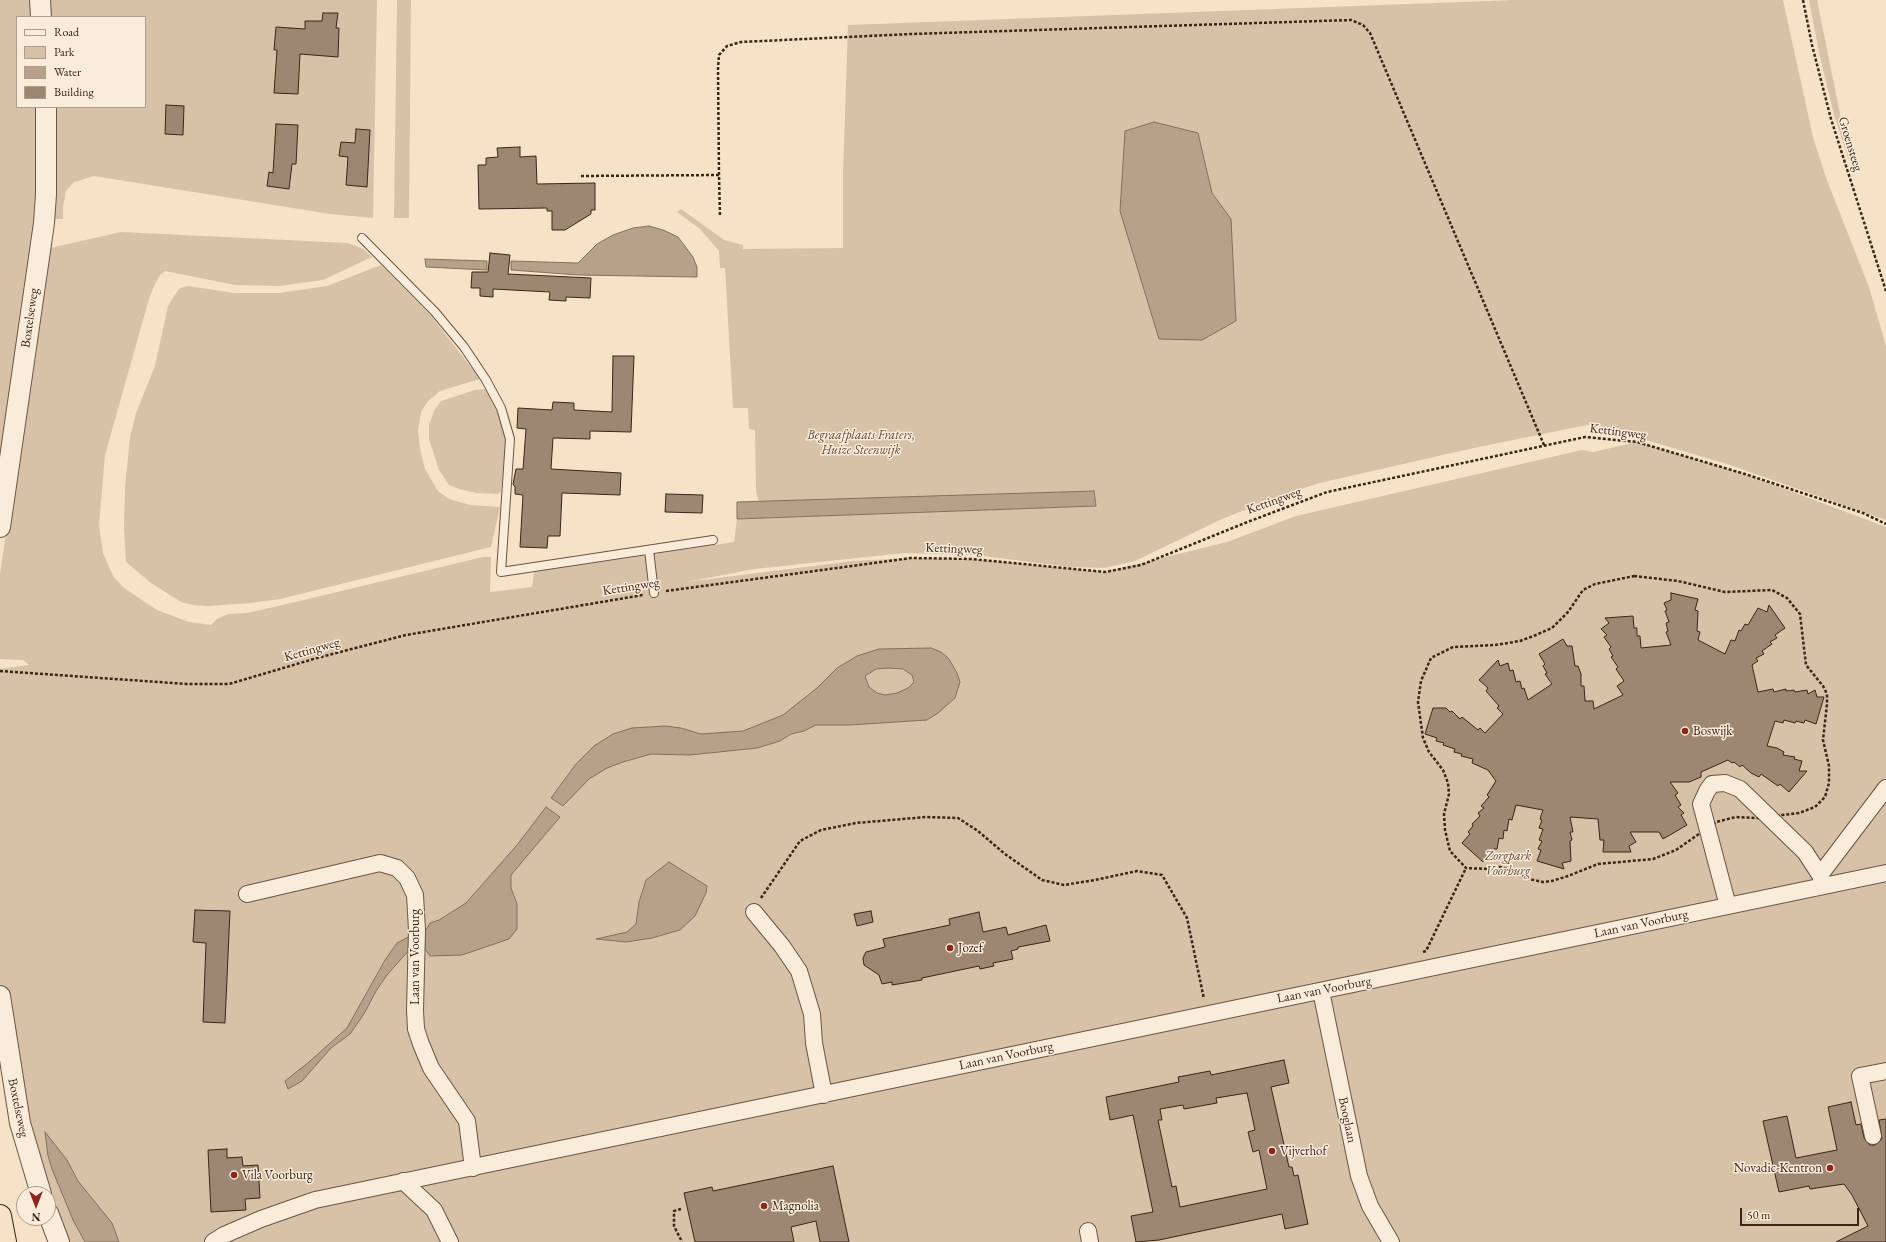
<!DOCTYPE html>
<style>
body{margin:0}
#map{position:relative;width:1886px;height:1242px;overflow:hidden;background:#f6e2c6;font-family:"EB Garamond",serif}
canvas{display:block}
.legend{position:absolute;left:16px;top:16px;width:130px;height:92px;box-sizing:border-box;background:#f9ecda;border:1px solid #ae9c8c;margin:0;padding:5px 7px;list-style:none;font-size:12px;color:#3d2418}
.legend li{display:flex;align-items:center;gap:8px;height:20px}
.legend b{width:20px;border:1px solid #ae9c8c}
.north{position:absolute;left:16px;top:1186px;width:40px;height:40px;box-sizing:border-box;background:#f9ecda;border:1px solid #ae9c8c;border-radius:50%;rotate:180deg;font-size:11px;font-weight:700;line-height:16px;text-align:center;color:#3d2418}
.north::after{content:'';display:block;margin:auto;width:14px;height:18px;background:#8f2418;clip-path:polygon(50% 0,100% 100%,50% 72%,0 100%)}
.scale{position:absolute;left:1740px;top:1208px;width:119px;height:18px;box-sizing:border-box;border:2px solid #3d2418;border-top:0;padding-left:5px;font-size:12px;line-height:14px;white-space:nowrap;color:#3d2418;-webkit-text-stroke:3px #f9ecda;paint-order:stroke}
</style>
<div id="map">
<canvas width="1886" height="1242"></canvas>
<ul class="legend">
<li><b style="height:5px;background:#f9ecda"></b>Road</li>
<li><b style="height:11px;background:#d7c2a8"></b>Park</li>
<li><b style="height:11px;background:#b7a18b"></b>Water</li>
<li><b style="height:11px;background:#9d8772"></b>Building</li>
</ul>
<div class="north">N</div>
<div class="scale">50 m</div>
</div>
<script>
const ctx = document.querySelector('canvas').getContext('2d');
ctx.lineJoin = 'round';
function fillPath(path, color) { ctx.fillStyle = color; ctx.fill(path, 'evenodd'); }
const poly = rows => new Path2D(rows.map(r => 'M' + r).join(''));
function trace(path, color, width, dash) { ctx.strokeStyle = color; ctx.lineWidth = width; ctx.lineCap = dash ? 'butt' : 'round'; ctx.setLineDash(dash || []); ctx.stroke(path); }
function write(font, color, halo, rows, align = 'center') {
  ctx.font = font + ' "EB Garamond",serif'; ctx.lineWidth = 3; ctx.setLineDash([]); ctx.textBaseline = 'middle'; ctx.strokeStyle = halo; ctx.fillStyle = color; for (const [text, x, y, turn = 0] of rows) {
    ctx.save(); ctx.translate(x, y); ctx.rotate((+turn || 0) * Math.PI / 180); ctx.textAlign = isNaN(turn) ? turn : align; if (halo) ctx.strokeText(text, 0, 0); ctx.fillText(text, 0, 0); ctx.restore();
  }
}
fillPath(poly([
 [0,0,29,0,31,17,17,17,17,107,37,107,38,169,33,243,0,464],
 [47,0,377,0,373,218,330,214,94,176,74,182,66,191,63,207,63,219,50,219,53,107,145,107,145,17,49,17],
 [397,0,411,0,409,218,394,218],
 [1515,0,1783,0,1813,137,1826,178,1869,287,1886,346,1886,520,1727,464,1592,424,1469,449,1320,483,1285,494,1222,519,1135,561,1104,568,1070,567,975,555,904,553,755,569,686,582,853,561,911,558,972,559,1105,572,1227,542,1296,516,1582,450,1593,452,1637,442,1745,474,1886,527,1886,1242,60,1242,46,1194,0,996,0,669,29,665,23,660,0,659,0,573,50,248,121,232,348,243,363,249,372,257,323,280,279,286,235,285,165,271,160,275,154,286,149,299,105,455,99,525,103,553,113,576,124,588,157,610,189,622,211,625,217,619,228,614,247,613,287,604,483,557,491,557,490,592,532,587,534,572,734,542,737,519,1096,506,1093,491,759,502,756,491,755,430,749,429,748,408,733,408,725,268,720,268,719,251,700,229,677,212,681,209,724,240,743,245,743,249,843,248,843,174,848,25],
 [1154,122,1197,133,1212,193,1231,219],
 [1809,0,1817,0,1850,163,1834,115,1819,52],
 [381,265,432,317,480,379,440,391,428,401,421,412,418,430,420,449,425,469,438,491,449,499,470,505,500,507,491,547,280,599,251,603,208,606,193,605,181,602,151,583,126,562,124,528,125,487,130,437,136,413,155,366,168,306,174,296,180,288,188,286,234,293,279,293,327,286],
 [495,388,505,406,509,422,501,491,498,494,476,493,459,489,449,485,439,470,429,439,429,425,434,411,441,401,475,390]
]), '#d7c2a8');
const water = poly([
 [1154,122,1198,133,1212,193,1231,219,1236,321,1202,340,1159,339,1120,211,1125,131,1154,122],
 [649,226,663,230,678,237,693,257,697,267,697,277,579,275,511,270,511,261,578,263,597,244,613,235,633,228,649,226],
 [425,259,487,261,487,270,426,267,425,259],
 [1094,491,1096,506,737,519,737,502,1094,491],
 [931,648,941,652,949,659,957,673,960,682,955,698,938,713,927,720,850,725,816,725,804,731,791,734,780,741,757,748,690,755,651,754,623,762,607,768,589,779,563,806,551,798,576,764,594,746,613,734,632,728,665,726,681,728,701,734,743,731,783,715,817,688,837,668,857,656,879,649,931,648],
 [888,668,903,669,912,675,914,682,908,688,897,693,885,695,877,693,869,687,865,676,876,669,888,668],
 [546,807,560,817,511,875,511,888,517,904,517,929,509,939,462,955,430,956,423,946,410,949,387,975,376,991,364,1014,350,1034,331,1048,302,1081,288,1089,285,1081,309,1062,347,1028,385,960,397,943,412,935,424,933,430,923,439,920,466,903,517,845,546,807],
 [669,862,707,886,706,893,695,916,680,930,652,938,626,942,596,939,627,932,636,924,639,902,646,880,669,862],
 [45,1132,67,1160,78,1181,112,1223,119,1242,85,1242,73,1220,52,1169,48,1156,45,1132]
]);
fillPath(water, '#b7a18b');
trace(water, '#866f5d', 1);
const building = poly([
 [323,13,338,13,336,28,339,28,338,57,300,54,298,94,274,93,277,50,274,50,276,27,305,29,305,21,322,21,323,13],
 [166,105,184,106,183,135,165,134,166,105],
 [276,124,298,125,296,164,292,164,289,189,267,186,269,172,273,173,276,124],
 [356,129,370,130,367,187,346,185,348,157,339,156,341,142,355,143,356,129],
 [520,147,520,157,536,156,537,184,595,183,595,210,591,210,591,214,565,230,552,230,552,211,547,211,547,208,479,209,478,165,486,165,486,158,498,157,497,148,520,147],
 [490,253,510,255,508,274,591,278,590,298,566,297,566,301,549,300,550,292,493,289,493,297,480,296,480,288,471,288,472,272,488,272,490,253],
 [613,356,634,356,631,432,590,431,590,439,553,438,551,469,621,473,620,495,562,493,560,536,548,536,547,548,520,547,523,495,515,494,515,487,513,484,516,469,523,469,526,429,517,428,518,408,552,410,553,402,574,403,574,410,612,412,613,356],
 [666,494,703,495,702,513,665,512,666,494],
 [1671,593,1698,599,1695,610,1698,611,1697,631,1700,632,1698,640,1725,654,1731,640,1735,641,1739,630,1741,631,1745,624,1748,625,1758,608,1767,612,1769,605,1785,628,1775,635,1777,638,1770,642,1772,644,1762,651,1764,654,1756,658,1758,661,1752,665,1758,692,1773,689,1774,692,1786,689,1786,691,1794,690,1795,692,1807,690,1808,694,1815,690,1817,697,1824,697,1816,724,1805,720,1804,723,1796,721,1795,723,1784,720,1783,723,1775,721,1767,746,1777,748,1784,752,1783,755,1795,757,1794,759,1802,761,1799,771,1807,771,1789,792,1780,784,1778,786,1761,774,1759,777,1751,773,1742,765,1740,767,1734,762,1732,763,1728,760,1701,772,1701,777,1689,782,1670,782,1678,793,1675,795,1681,805,1678,807,1684,813,1681,815,1687,825,1663,839,1659,832,1630,832,1636,842,1629,846,1631,852,1603,852,1604,840,1600,840,1598,819,1570,817,1573,832,1570,832,1572,840,1570,841,1571,861,1562,863,1564,869,1537,861,1541,850,1538,849,1542,841,1539,840,1543,829,1539,828,1542,820,1540,819,1543,810,1516,805,1512,820,1509,819,1507,831,1504,830,1503,839,1499,838,1497,849,1494,849,1493,857,1486,856,1483,862,1462,843,1470,834,1468,832,1473,826,1472,824,1480,816,1478,813,1484,808,1481,806,1489,797,1487,795,1496,781,1488,770,1472,763,1473,759,1461,756,1462,754,1454,752,1455,749,1443,745,1444,743,1436,741,1437,738,1425,734,1433,708,1446,708,1450,712,1452,711,1460,719,1462,717,1478,730,1480,728,1485,733,1503,714,1497,708,1499,706,1486,691,1488,688,1479,680,1498,660,1500,666,1508,663,1510,671,1513,670,1516,682,1520,681,1522,689,1524,688,1528,700,1552,684,1545,674,1547,673,1543,666,1545,664,1539,654,1563,639,1567,646,1572,646,1575,666,1578,666,1581,674,1581,686,1584,686,1585,701,1593,701,1594,709,1623,695,1617,686,1624,681,1616,669,1618,667,1611,657,1613,656,1609,649,1611,647,1604,637,1607,635,1601,629,1609,623,1605,618,1633,616,1634,628,1637,628,1637,636,1640,636,1641,648,1671,645,1666,632,1668,631,1666,623,1669,622,1665,611,1667,610,1664,603,1671,600,1671,593],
 [195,910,230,911,225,1023,203,1022,206,943,193,942,195,910],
 [871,911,873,922,857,926,854,914,871,911],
 [979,912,983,932,1006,927,1008,935,1046,925,1050,941,1018,947,1018,949,1011,951,1013,959,993,963,994,966,980,969,979,966,922,978,922,980,892,985,892,982,882,984,879,975,864,965,863,958,866,952,885,947,883,939,950,925,949,919,979,912],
 [1284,1060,1289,1083,1271,1087,1289,1167,1292,1167,1294,1176,1298,1175,1308,1224,1285,1229,1282,1214,1159,1240,1136,1242,1131,1216,1153,1212,1133,1115,1110,1120,1106,1097,1179,1082,1178,1077,1210,1071,1211,1075,1284,1060],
 [1247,1093,1255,1130,1248,1132,1253,1152,1259,1150,1267,1189,1180,1207,1176,1186,1172,1187,1158,1120,1162,1120,1160,1109,1183,1105,1184,1109,1217,1103,1216,1098,1247,1093],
 [1851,1102,1856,1125,1861,1124,1864,1138,1870,1145,1875,1145,1882,1139,1879,1120,1886,1119,1886,1242,1836,1242,1868,1226,1852,1195,1844,1184,1810,1189,1809,1186,1779,1192,1763,1121,1787,1116,1796,1158,1837,1150,1828,1107,1851,1102],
 [227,1149,227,1158,242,1157,243,1166,258,1165,260,1198,245,1199,246,1210,211,1212,208,1150,227,1149],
 [833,1166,849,1242,820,1242,816,1221,791,1227,794,1242,695,1242,684,1193,712,1187,713,1191,833,1166]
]);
fillPath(building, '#9d8772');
trace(building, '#3d2418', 1);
const service = poly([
 [362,238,435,312,464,347,486,380,501,408,510,439,501,572,713,540],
 [649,550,654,593]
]);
const minor = poly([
 [1823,884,1820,875,1886,788],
 [247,894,380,863,397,868,407,878,415,895,417,930,415,1010,416,1029,421,1044,431,1068,467,1121,473,1168],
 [1728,906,1701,804,1707,791,1712,784,1725,783,1740,789,1805,852,1820,875],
 [754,912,782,946,799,971,812,1014,814,1043,824,1095],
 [1321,991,1359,1176,1370,1206,1391,1242],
 [1873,1136,1860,1076,1886,1071],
 [403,1181,434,1210,450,1242],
 [1088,1231,1090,1242],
 [213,1242,224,1235,261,1219,315,1200,1886,873]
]);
const tertiary = poly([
 [40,0,41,17],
 [0,527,44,223,46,194,46,107],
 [0,996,20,1123,41,1194],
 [48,1213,59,1242]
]);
const motorway = poly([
 [0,1216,5,1242]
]);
trace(service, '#6b5444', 10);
trace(minor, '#6b5444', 18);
trace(tertiary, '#6b5444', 22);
trace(motorway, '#3d2418', 24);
trace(poly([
 [1803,0,1812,45,1831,119,1886,291],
 [719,175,718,68,719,55,727,46,741,42,911,34,1351,20,1363,25,1370,33,1544,445],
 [581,176,719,175,720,217],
 [1634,576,1678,581,1725,592,1772,590,1787,598,1800,614,1806,665,1823,686,1827,694,1827,704,1823,740,1829,766,1829,783,1825,797,1815,807,1799,813,1757,818,1736,817,1716,822,1676,850,1653,859,1598,864,1568,876,1552,881,1543,882,1529,879,1511,870,1500,867,1487,869,1466,868,1450,851,1445,830,1444,814,1449,794,1448,783,1443,770,1429,752,1423,738,1418,702,1421,681,1431,658,1453,647,1495,645,1520,641,1536,635,1552,628,1568,612,1583,590,1595,584,1634,576],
 [666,591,911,558,972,559,1105,572,1141,565,1250,521,1327,492,1585,437,1637,442,1745,474,1863,513,1886,524],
 [0,671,187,684,229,684,317,658,406,635,643,595],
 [761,898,800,841,821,830,856,823,926,817,958,818,978,831,1005,854,1042,880,1064,885,1095,880,1137,871,1162,875,1187,918,1204,999],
 [1423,952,1426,951,1466,868],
 [681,1209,674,1211,674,1226,682,1242]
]), '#3d2418', 2.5, [3, 2]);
trace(service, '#f9ecda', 8);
trace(minor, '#f9ecda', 16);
trace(tertiary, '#f9ecda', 20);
trace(motorway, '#f6e2c6', 22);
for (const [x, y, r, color] of [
 [1685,731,4,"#8f2418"],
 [950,948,4,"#8f2418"],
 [1272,1151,4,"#8f2418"],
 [1830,1168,4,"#8f2418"],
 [234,1175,4,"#8f2418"],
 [764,1206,4,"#8f2418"]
]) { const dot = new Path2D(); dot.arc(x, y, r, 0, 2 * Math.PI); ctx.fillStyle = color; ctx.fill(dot); trace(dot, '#f9ecda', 1.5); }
write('13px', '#3d2418', '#f9ecda', [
 ["Groensteeg",1850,144,73],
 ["Boxtelseweg",30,318,-82],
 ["Kettingweg",1618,432,7],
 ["Kettingweg",1274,501,-20],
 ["Kettingweg",954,549,2],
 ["Kettingweg",631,587,-9],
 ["Kettingweg",312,650,-16],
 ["Laan van Voorburg",1641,924,-12],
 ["Laan van Voorburg",415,957,-90],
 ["Laan van Voorburg",1324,990,-11],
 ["Laan van Voorburg",1006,1056,-12],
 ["Boxtelseweg",18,1108,78],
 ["Booglaan",1347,1120,78]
]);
write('italic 13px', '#644c3c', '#f9ecda', [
 ["Begraafplaats Fraters,",861,435],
 ["Huize Steenwijk",861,450],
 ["Zorgpark",1508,856],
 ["Voorburg",1508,871]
]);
write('13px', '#3d2418', '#f9ecda', [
 ["Boswijk",1693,731],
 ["Jozef",958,948],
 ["Vijverhof",1280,1151],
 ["Novadic-Kentron",1822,1168,"right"],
 ["Vila Voorburg",242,1175],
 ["Magnolia",772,1206]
], 'left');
</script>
